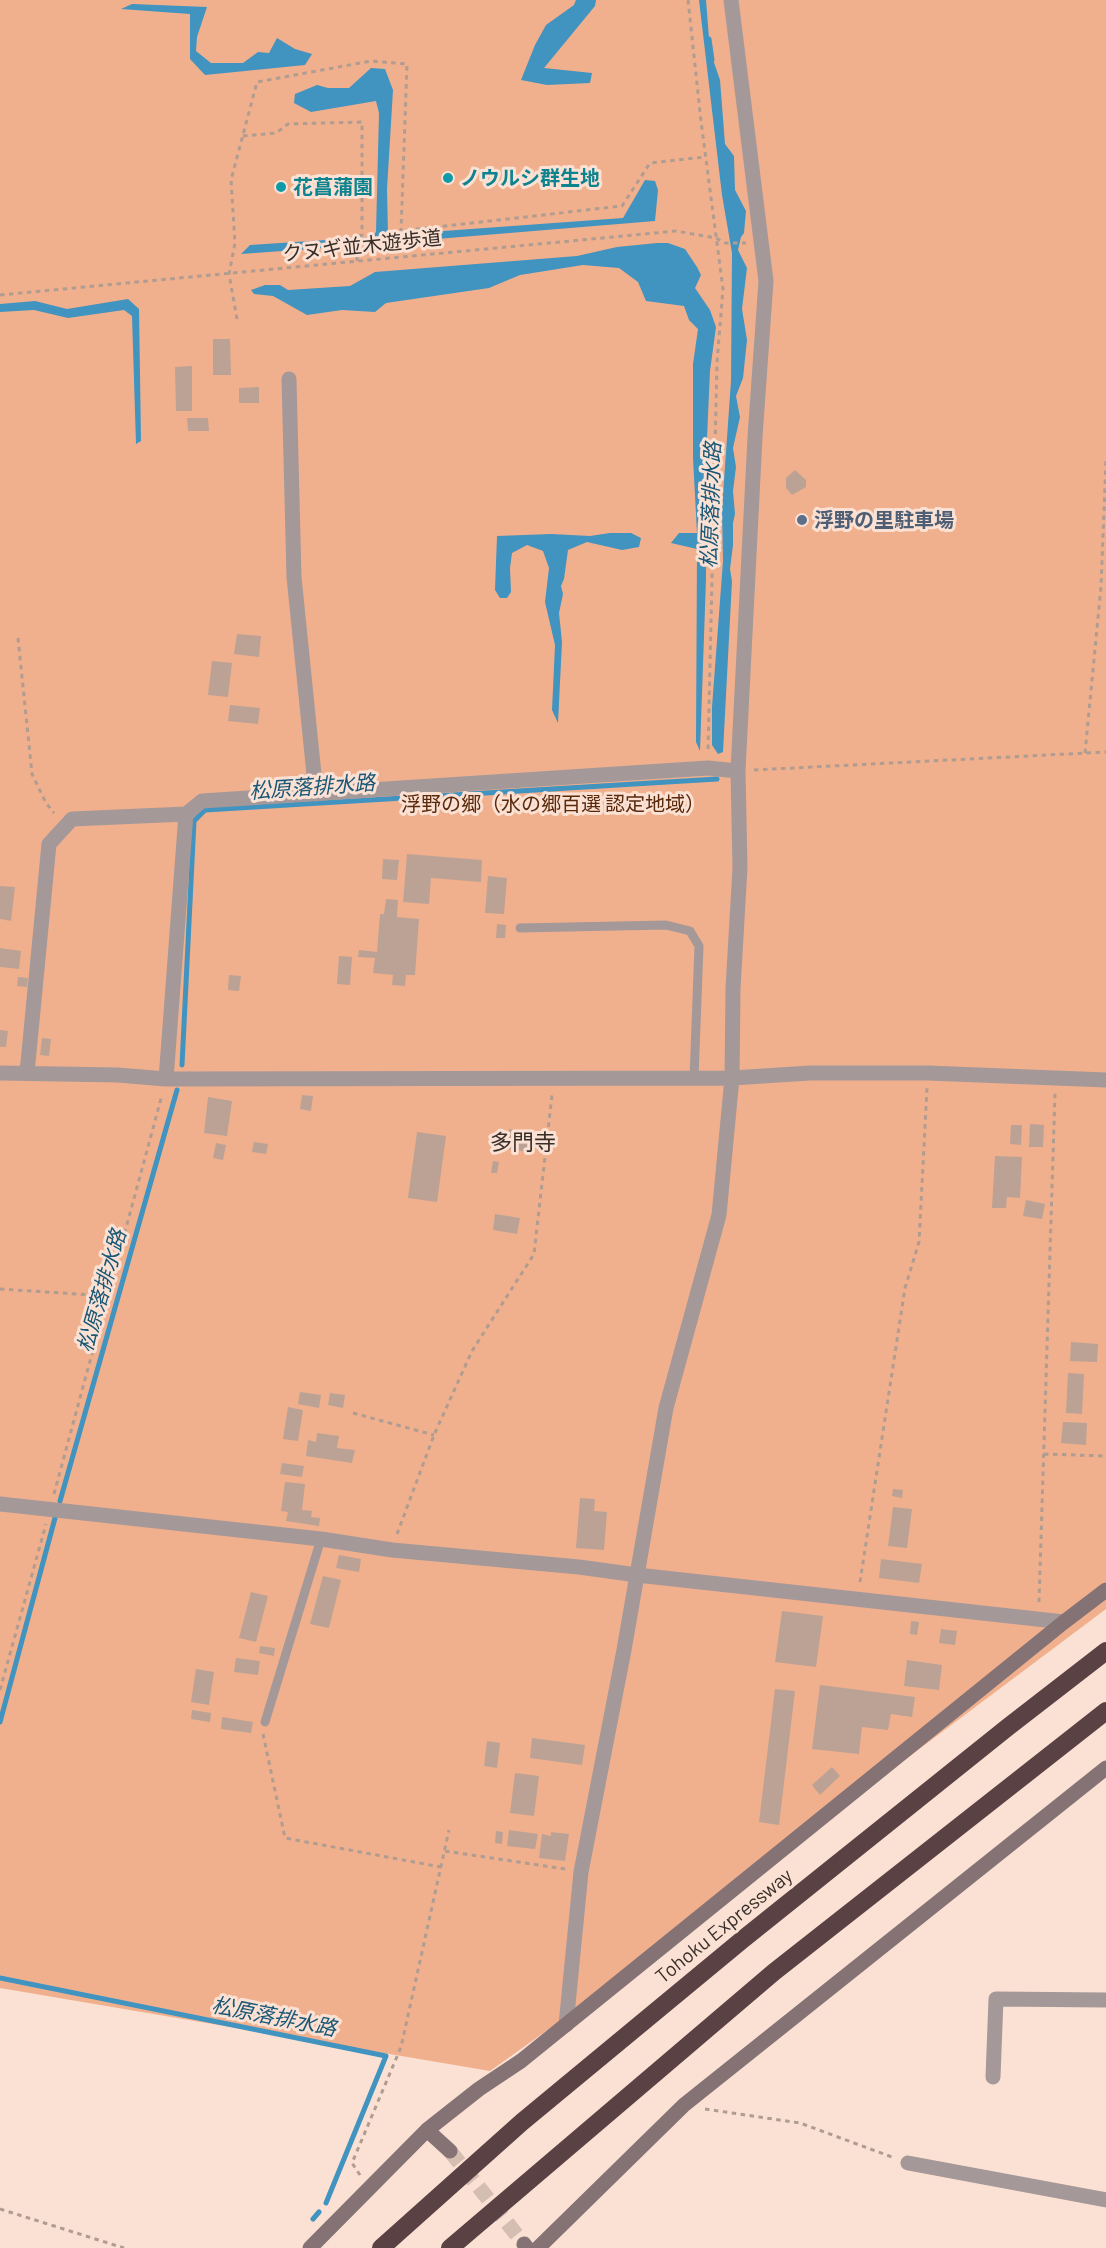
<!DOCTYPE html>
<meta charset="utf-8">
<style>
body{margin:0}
canvas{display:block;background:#fbe1d3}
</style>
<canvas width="1106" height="2248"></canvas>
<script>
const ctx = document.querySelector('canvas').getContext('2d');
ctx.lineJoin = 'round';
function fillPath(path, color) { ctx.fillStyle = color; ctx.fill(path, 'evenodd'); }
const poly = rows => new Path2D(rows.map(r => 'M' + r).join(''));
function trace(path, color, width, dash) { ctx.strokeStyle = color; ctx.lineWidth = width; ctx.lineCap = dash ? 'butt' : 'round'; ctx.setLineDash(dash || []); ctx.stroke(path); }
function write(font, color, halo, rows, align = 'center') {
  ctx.font = font + ' Barlow,"Noto Sans JP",sans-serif'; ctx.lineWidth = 6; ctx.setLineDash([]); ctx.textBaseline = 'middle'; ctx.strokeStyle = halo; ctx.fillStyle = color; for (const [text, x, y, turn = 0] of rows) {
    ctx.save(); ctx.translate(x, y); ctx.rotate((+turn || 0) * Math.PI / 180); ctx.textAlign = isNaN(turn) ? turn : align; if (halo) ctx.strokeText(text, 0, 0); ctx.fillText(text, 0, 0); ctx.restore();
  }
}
fillPath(poly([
 [0,0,1106,0,1106,1609,634,1963,556,2024,490,2071,0,1988]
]), '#f1b08d');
fillPath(poly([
 [576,0,596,0,595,6,544,68,592,73,590,83,547,85,521,80,535,45,546,25,574,5],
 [699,0,706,0,710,51,720,80,725,144,734,156,735,190,746,211,744,233,741,237,738,250,747,268,742,309,747,340,743,378,736,396,740,417,733,448,736,467,733,491,735,514,733,523,733,545,730,569,732,581,723,752,718,754,712,745,712,707,723,561,722,509,731,381,732,253,722,195],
 [132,4,207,7,197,37,196,51,211,63,243,63,258,52,269,53,277,38,295,49,312,54,305,65,205,75,190,59,190,14,121,9],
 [371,68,385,69,393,90,387,189,388,235,623,218,645,180,655,181,658,190,655,221,388,243,387,248,373,250,367,249,365,245,241,254,250,245,372,237,376,232,379,113,376,101,311,112,294,103,295,94,317,85,328,88,349,88],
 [657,243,668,243,685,249,697,267,701,275,695,288,710,310,716,327,710,371,706,460,706,579,700,751,696,742,697,549,671,543,679,533,697,533,693,458,693,364,698,329,689,320,684,306,646,301,638,282,619,268,583,265,520,275,489,288,386,303,375,312,342,310,307,315,273,296,254,294,251,290,265,285,280,285,288,290,350,286,375,272,577,256,617,247],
 [128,299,139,309,141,441,136,444,132,316,124,310,68,318,34,310,0,312,0,304,35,301,67,309],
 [610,533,631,533,641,538,639,547,622,550,587,542,568,550,564,579,561,586,563,594,559,613,562,642,558,723,552,710,555,645,545,602,549,568,543,551,527,545,512,553,510,568,511,592,507,598,500,598,495,590,497,536,551,534,590,536]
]), '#4193c0');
trace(poly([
 [709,39,712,60],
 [182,1065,194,821,205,810,717,779],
 [60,1501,177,1090],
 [0,1722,55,1518],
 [0,1978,386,2056,326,2203],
 [313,2219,319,2212]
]), '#4193c0', 5);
fillPath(poly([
 [213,339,230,339,231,375,213,375],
 [192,366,192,411,176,411,175,367],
 [259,387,259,403,239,403,239,388],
 [187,418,208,418,209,431,188,431],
 [795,470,806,480,806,487,792,495,786,488,786,478],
 [237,634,261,636,259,657,234,654],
 [212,661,232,663,228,697,208,695],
 [230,705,260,708,258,724,228,721],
 [407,854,482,860,481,882,431,878,429,904,403,902],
 [383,859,399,860,397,880,382,879],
 [488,876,507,878,504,914,485,913],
 [0,886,15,887,11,921,0,919],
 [386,899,398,900,397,917,419,919,415,975,406,975,405,986,392,985,393,975,373,973,375,958,358,957,359,950,377,952,380,914,384,914],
 [497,924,506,925,505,938,496,938],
 [0,948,21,951,19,969,0,967],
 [339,956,352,957,350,985,337,984],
 [229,975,241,976,239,991,228,990],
 [18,977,28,978,27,987,17,986],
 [0,1030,8,1031,6,1047,0,1047],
 [42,1038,51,1039,49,1056,40,1055],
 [302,1095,313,1096,311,1111,300,1109],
 [208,1097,232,1101,227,1136,204,1133],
 [1030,1124,1044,1125,1043,1147,1029,1147],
 [1011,1125,1022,1125,1021,1145,1010,1144],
 [509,1129,533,1132,530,1152,506,1149],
 [417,1132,446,1136,437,1202,408,1198],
 [254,1142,268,1144,266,1154,252,1152],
 [216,1143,226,1145,223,1160,213,1158],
 [995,1156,1022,1157,1020,1198,1007,1197,1006,1208,992,1208],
 [493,1161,499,1162,497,1173,491,1173],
 [1026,1200,1045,1204,1042,1219,1023,1216],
 [495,1214,520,1218,517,1234,493,1230],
 [1071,1342,1098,1344,1097,1362,1070,1361],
 [1068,1373,1084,1374,1082,1414,1066,1413],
 [300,1392,321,1395,319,1408,298,1404],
 [330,1393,345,1395,343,1408,328,1405],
 [288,1407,303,1410,298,1441,283,1439],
 [1063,1422,1087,1423,1086,1445,1061,1443],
 [317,1433,339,1436,337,1448,355,1450,352,1463,306,1456,308,1440,316,1442],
 [282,1463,304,1466,302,1477,280,1474],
 [285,1482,305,1484,302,1510,312,1511,311,1517,320,1518,319,1526,286,1521,288,1512,281,1511],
 [893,1489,903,1490,902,1498,892,1496],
 [580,1498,595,1499,594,1511,607,1512,604,1550,576,1548],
 [893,1507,912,1509,907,1548,888,1546],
 [339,1555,361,1559,359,1572,336,1568],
 [881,1559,922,1564,919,1583,879,1578],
 [323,1576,341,1580,329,1628,310,1624],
 [251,1592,268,1596,256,1642,239,1638],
 [782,1611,823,1616,816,1667,775,1662],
 [911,1621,919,1622,917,1635,910,1634],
 [941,1629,957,1631,955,1645,939,1643],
 [260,1646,275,1648,274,1656,259,1653],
 [236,1658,260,1661,258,1675,234,1672],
 [907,1660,942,1665,939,1690,904,1686],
 [196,1669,214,1672,209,1705,191,1702],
 [820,1685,915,1697,912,1717,891,1714,888,1730,862,1727,859,1754,812,1749],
 [775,1689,795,1691,779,1825,759,1822],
 [192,1710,211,1713,210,1722,191,1719],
 [222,1717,253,1722,251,1733,221,1729],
 [532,1738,585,1745,582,1765,530,1758],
 [487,1741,500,1743,497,1768,484,1766],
 [832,1767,840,1776,820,1795,812,1785],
 [515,1773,539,1776,534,1816,510,1813],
 [509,1830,538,1834,535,1849,507,1846],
 [496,1831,503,1832,502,1844,495,1843],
 [551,1832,569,1834,565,1861,539,1858,542,1834,551,1836]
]), '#bba295');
trace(poly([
 [450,2151,524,2244]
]), '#d4bdb1', 15, [15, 8]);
trace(poly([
 [688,0,701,121,723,289,717,362,708,751],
 [243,136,276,133,288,124,362,122,362,235,357,236,357,261],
 [0,295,676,231,716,238,725,243,746,243],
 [237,319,229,274,235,243,231,180,257,82,371,61,407,64,401,231,622,206,650,163,705,157],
 [18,638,32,774,46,803,54,813],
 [1085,753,1101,587,1106,461],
 [754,770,1106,752],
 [0,1289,108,1296],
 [353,1413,434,1435],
 [1044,1454,1106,1456],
 [54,1494,162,1095],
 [397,1534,434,1435,472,1351,534,1254,552,1095],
 [860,1582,905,1288,919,1242,927,1088],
 [1039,1602,1055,1093],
 [0,1690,46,1524],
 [263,1734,285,1838,441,1867],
 [445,1851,565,1869],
 [705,2109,800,2123,892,2157],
 [360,2175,352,2163,401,2047,449,1830],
 [0,2209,124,2248]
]), '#b09c91', 3, [4.5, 4.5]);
trace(poly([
 [520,928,666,925,690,931,699,946,694,1078],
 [265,1722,321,1539]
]), '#a59899', 9);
trace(poly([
 [289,379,294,577,316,794],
 [0,1073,118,1075,166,1079,732,1078,810,1073,928,1073,1106,1080],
 [27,1073,49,844,72,819,186,814],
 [166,1079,186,814,202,801,708,768,738,771],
 [0,1504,321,1539,392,1550,579,1567,637,1575,1064,1622],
 [566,2025,581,1872,624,1650,666,1408,719,1215,732,1078,733,988,740,868,738,771,755,437,766,281,731,0],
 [993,2077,996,1999,1106,2000],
 [908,2163,1106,2200]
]), '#a59899', 15);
trace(poly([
 [427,2130,450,2151],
 [524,2244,527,2248],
 [310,2248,427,2130,479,2089,521,2061,1064,1622,1106,1590],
 [538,2248,684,2105,1106,1768]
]), '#857274', 15);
trace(poly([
 [381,2248,522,2122,742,1940,1008,1727,1106,1651],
 [450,2248,774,1972,1106,1711]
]), '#5a4144', 18);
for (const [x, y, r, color] of [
 [448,178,6,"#0f9aa8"],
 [281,187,6,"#0f9aa8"],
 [802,520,6,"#5c6f8a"]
]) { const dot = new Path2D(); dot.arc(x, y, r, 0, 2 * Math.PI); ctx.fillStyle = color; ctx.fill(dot); trace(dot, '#fbe1d3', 2); }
write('bold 20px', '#0d838f', '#fbe1d3', [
 ["ノウルシ群生地",460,178],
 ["花菖蒲園",293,187]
], 'left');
write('20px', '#382e29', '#fbe1d3', [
 ["クヌギ並木遊歩道",362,246,-6],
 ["Tohoku Expressway",724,1926,-39]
]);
write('bold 20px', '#4e5e75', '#fbe1d3', [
 ["浮野の里駐車場",814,520]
], 'left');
write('20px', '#59290c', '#fbe1d3', [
 ["浮野の郷（水の郷百選 認定地域）",553,804]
]);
write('italic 21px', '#195776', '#fbe1d3', [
 ["松原落排水路",711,505,-88],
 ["松原落排水路",312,787,-4],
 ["松原落排水路",102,1291,-74],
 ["松原落排水路",274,2017,11]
]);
write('22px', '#382e29', '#fbe1d3', [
 ["多門寺",523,1143]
]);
</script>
